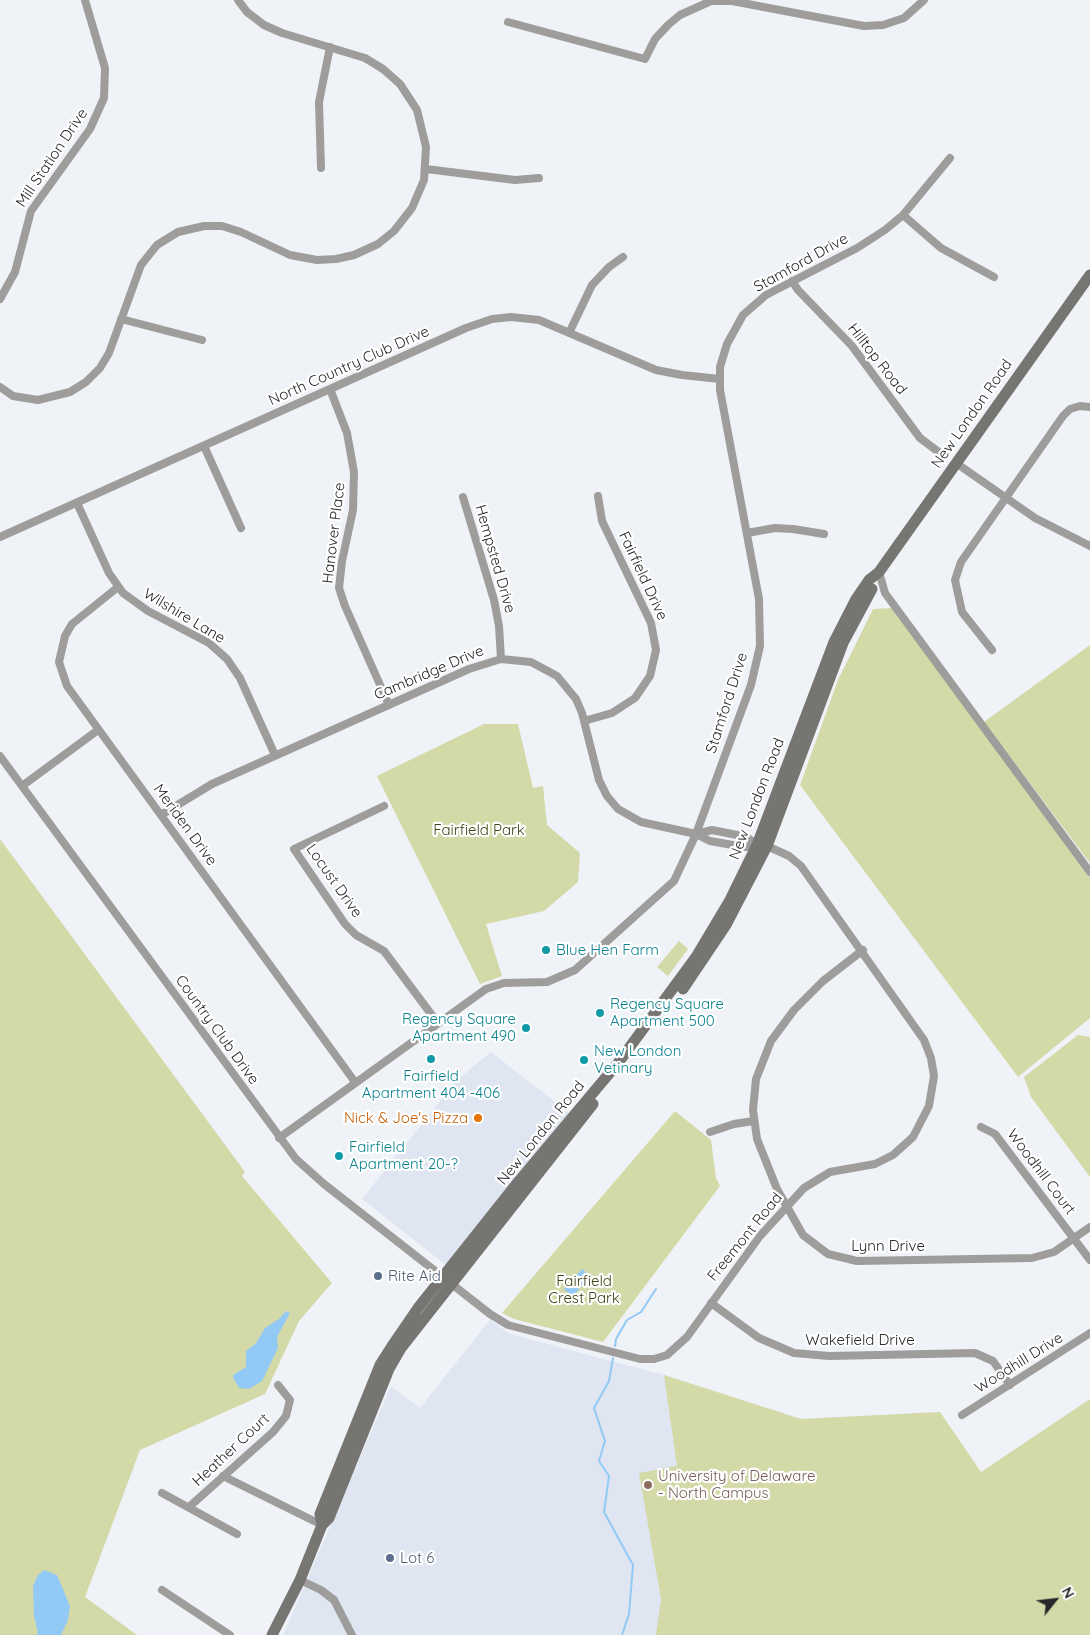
<!DOCTYPE html>
<style>
body{margin:0}
#map{position:relative;width:1090px;height:1635px;overflow:hidden;background:#eff2f7;font-family:Quicksand,sans-serif}
canvas{display:block}
.north{position:absolute;left:1030px;top:1575px;width:50px;height:50px;-webkit-text-stroke:4px #fff;paint-order:stroke;rotate:61deg;font-size:14px;font-weight:700;line-height:20px;text-align:center;color:#27282a}
.north::after{content:'';display:block;margin:auto;width:18px;height:22px;background:#27282a;clip-path:polygon(50% 0,100% 100%,50% 72%,0 100%)}
</style>
<div id="map">
<canvas width="1090" height="1635"></canvas>
<div class="north">N</div>
</div>
<script>
const ctx = document.querySelector('canvas').getContext('2d');
ctx.lineJoin = 'round';
function fillPath(path, color) { ctx.fillStyle = color; ctx.fill(path, 'evenodd'); }
const poly = rows => new Path2D(rows.map(r => 'M' + r).join(''));
function trace(path, color, width, dash) { ctx.strokeStyle = color; ctx.lineWidth = width; ctx.lineCap = dash ? 'butt' : 'round'; ctx.setLineDash(dash || []); ctx.stroke(path); }
function write(font, color, halo, rows, align = 'center') {
  ctx.font = font + ' Quicksand,sans-serif'; ctx.lineWidth = 4.5; ctx.setLineDash([]); ctx.textBaseline = 'middle'; ctx.strokeStyle = halo; ctx.fillStyle = color; for (const [text, x, y, turn = 0] of rows) {
    ctx.save(); ctx.translate(x, y); ctx.rotate((+turn || 0) * Math.PI / 180); ctx.textAlign = isNaN(turn) ? turn : align; if (halo) ctx.strokeText(text, 0, 0); ctx.fillText(text, 0, 0); ctx.restore();
  }
}
fillPath(poly([
 [491,1052,569,1113,446,1265,362,1199,456,1081],
 [490,1320,510,1334,664,1375,801,1419,940,1412,952,1635,283,1635,391,1386,420,1408]
]), '#dfe5f1');
fillPath(poly([
 [893,608,1090,878,1090,1018,1018,1077,800,785,838,680,873,609],
 [1090,645,1090,863,984,722],
 [484,724,518,724,533,788,543,786,547,825,580,853,578,882,544,911,486,924,502,976,480,984,377,776],
 [0,839,245,1172,242,1176,332,1283,299,1321,265,1394,140,1450,85,1597,137,1635,0,1635],
 [679,941,688,949,668,976,657,967],
 [1078,1035,1090,1037,1090,1177,1031,1097,1024,1077],
 [675,1111,711,1140,716,1178,720,1186,603,1342,514,1319,502,1313],
 [664,1375,801,1419,940,1412,981,1472,1090,1399,1090,1635,656,1635,661,1599,639,1473,677,1466]
]), '#d3daa8');
fillPath(poly([
 [582,1269,595,1280,591,1286,584,1282,573,1297,564,1289],
 [286,1311,290,1313,277,1337,278,1348,262,1381,249,1389,239,1388,233,1378,233,1375,246,1367,246,1351,256,1343,265,1328,279,1319],
 [44,1570,57,1575,70,1606,68,1620,61,1635,35,1635,38,1633,34,1616,33,1586,38,1575]
]), '#92caf5');
trace(poly([
 [615,1346,616,1339,627,1320,641,1312,656,1289],
 [613,1358,609,1381,594,1408,605,1441,599,1461,609,1476,604,1512,633,1565,629,1614,622,1635]
]), '#92caf5', 2);
trace(poly([
 [508,22,645,59,655,39,668,25,680,15,711,1,732,1,864,26,883,25,904,18,924,0],
 [321,168,319,102,330,47],
 [426,169,515,180,539,178],
 [903,215,941,248,994,277],
 [792,281,798,290,852,346,920,438,940,453],
 [0,299,15,272,31,211,90,129,104,98,105,68,85,0],
 [121,319,202,340],
 [569,333,592,285,609,267,623,257],
 [0,387,13,396,38,400,70,392,86,382,100,368,109,353,141,265,157,245,178,232,204,226,222,226,241,232,290,255,317,260,336,259,354,255,378,244,394,231,412,208,424,180,426,147,417,110,400,84,383,69,365,58,282,33,264,25,247,12,238,0],
 [330,389,347,433,354,472,353,510,342,561,339,588,345,606,389,705],
 [204,446,241,528],
 [956,463,1035,518,1090,546],
 [463,497,494,600,499,626,501,659],
 [77,503,109,573,123,593,148,611,209,643,227,659,240,678,275,755],
 [747,533,775,528,793,529,824,534],
 [0,537,466,328,492,319,511,317,539,320,656,370,682,375,720,379],
 [879,572,885,593,1090,872],
 [118,587,72,624,65,636,59,662,67,686,355,1082],
 [992,650,962,612,955,580,961,562,1063,416,1070,409,1080,406,1090,407],
 [584,721,612,713,635,698,650,676,656,650,651,623,602,521,598,496],
 [0,756,296,1159,324,1184,490,1314,508,1325,640,1359,654,1359,667,1355,687,1337,760,1236,804,1188,830,1172,875,1164,893,1155,913,1137,929,1106,934,1076,931,1058,924,1040,801,866,789,856,767,846,744,847,710,841,696,834,641,822,618,809,607,796,599,780,582,713,576,699,557,676,531,662,501,659,469,669,212,784,161,815],
 [22,786,98,730],
 [384,806,294,849,345,924,356,935,384,951,437,1022],
 [696,834,712,830,747,837,757,845],
 [863,950,823,981,794,1010,771,1041,756,1079,753,1110,757,1139,777,1189,803,1235,828,1254,857,1261,1032,1258,1054,1252,1090,1227],
 [981,1127,995,1134,1090,1260],
 [710,1132,734,1124,753,1121],
 [279,1138,486,989,504,983,547,982,575,970,674,881,696,834,751,685,760,646,759,599,720,390,720,367,727,344,743,315,766,295,857,248,885,230,903,215,950,158],
 [711,1303,759,1338,794,1353,829,1356,975,1353,993,1361,1010,1385],
 [962,1415,1090,1333],
 [223,1476,322,1525],
 [162,1493,237,1534],
 [189,1507,273,1432,286,1416,290,1400,278,1385],
 [300,1580,321,1590,334,1600,352,1635],
 [162,1590,230,1635]
]), '#9e9d9b', 8);
trace(poly([
 [683,989,726,925,767,846,843,643,872,589],
 [322,1525,320,1514,380,1365,394,1343,418,1308,519,1181,618,1063,696,957,730,900,757,845,834,642,856,599,869,580,879,572,1090,275],
 [272,1635,300,1580,322,1525,329,1518,389,1369,401,1348,593,1104]
]), '#767571', 11);
for (const [x, y, r, color] of [
 [546,950,5,"#0f9aa8"],
 [600,1013,5,"#0f9aa8"],
 [526,1028,5,"#0f9aa8"],
 [431,1059,5,"#0f9aa8"],
 [584,1060,5,"#0f9aa8"],
 [478,1118,5,"#e8710a"],
 [339,1156,5,"#0f9aa8"],
 [378,1276,5,"#5c6f8a"],
 [648,1485,5,"#8d6e63"],
 [390,1558,5,"#5c6f8a"]
]) { const dot = new Path2D(); dot.arc(x, y, r, 0, 2 * Math.PI); ctx.fillStyle = color; ctx.fill(dot); trace(dot, '#fff', 2); }
write('15px', '#27282a', '#fff', [
 ["Mill Station Drive",52,158,-56],
 ["Stamford Drive",801,263,-29],
 ["Hilltop Road",877,359,52],
 ["North Country Club Drive",349,366,-24],
 ["New London Road",972,414,-55],
 ["Hanover Place",334,533,-83],
 ["Hempsted Drive",495,559,74],
 ["Fairfield Drive",643,576,65],
 ["Wilshire Lane",184,616,31],
 ["Cambridge Drive",429,673,-23],
 ["Stamford Drive",727,703,-72],
 ["New London Road",757,799,-69],
 ["Meriden Drive",185,825,54],
 ["Locust Drive",334,881,55],
 ["Country Club Drive",217,1030,54],
 ["New London Road",541,1133,-51],
 ["Woodhill Court",1041,1172,53],
 ["Freemont Road",745,1237,-51],
 ["Lynn Drive",888,1246],
 ["Wakefield Drive",860,1340],
 ["Woodhill Drive",1019,1363,-32],
 ["Heather Court",231,1450,-43]
]);
write('15px', '#3e4211', '#fff', [
 ["Fairfield Park",479,830],
 ["Fairfield",584,1281],
 ["Crest Park",584,1298]
]);
write('15px', '#0d838f', '#fff', [
 ["Blue Hen Farm",556,950],
 ["Regency Square",610,1004],
 ["Apartment 500",610,1021],
 ["Regency Square",516,1019,"right"],
 ["Apartment 490",516,1036,"right"],
 ["New London",594,1051],
 ["Vetinary",594,1068],
 ["Fairfield",431,1076,"center"],
 ["Apartment 404 -406",431,1093,"center"],
 ["Fairfield",349,1147],
 ["Apartment 20-?",349,1164]
], 'left');
write('15px', '#c56008', '#fff', [
 ["Nick & Joe's Pizza",468,1118]
], 'right');
write('15px', '#4e5e75', '#fff', [
 ["Rite Aid",388,1276],
 ["Lot 6",400,1558]
], 'left');
write('15px', '#785e54', '#fff', [
 ["University of Delaware",658,1476],
 ["- North Campus",658,1493]
], 'left');
</script>
